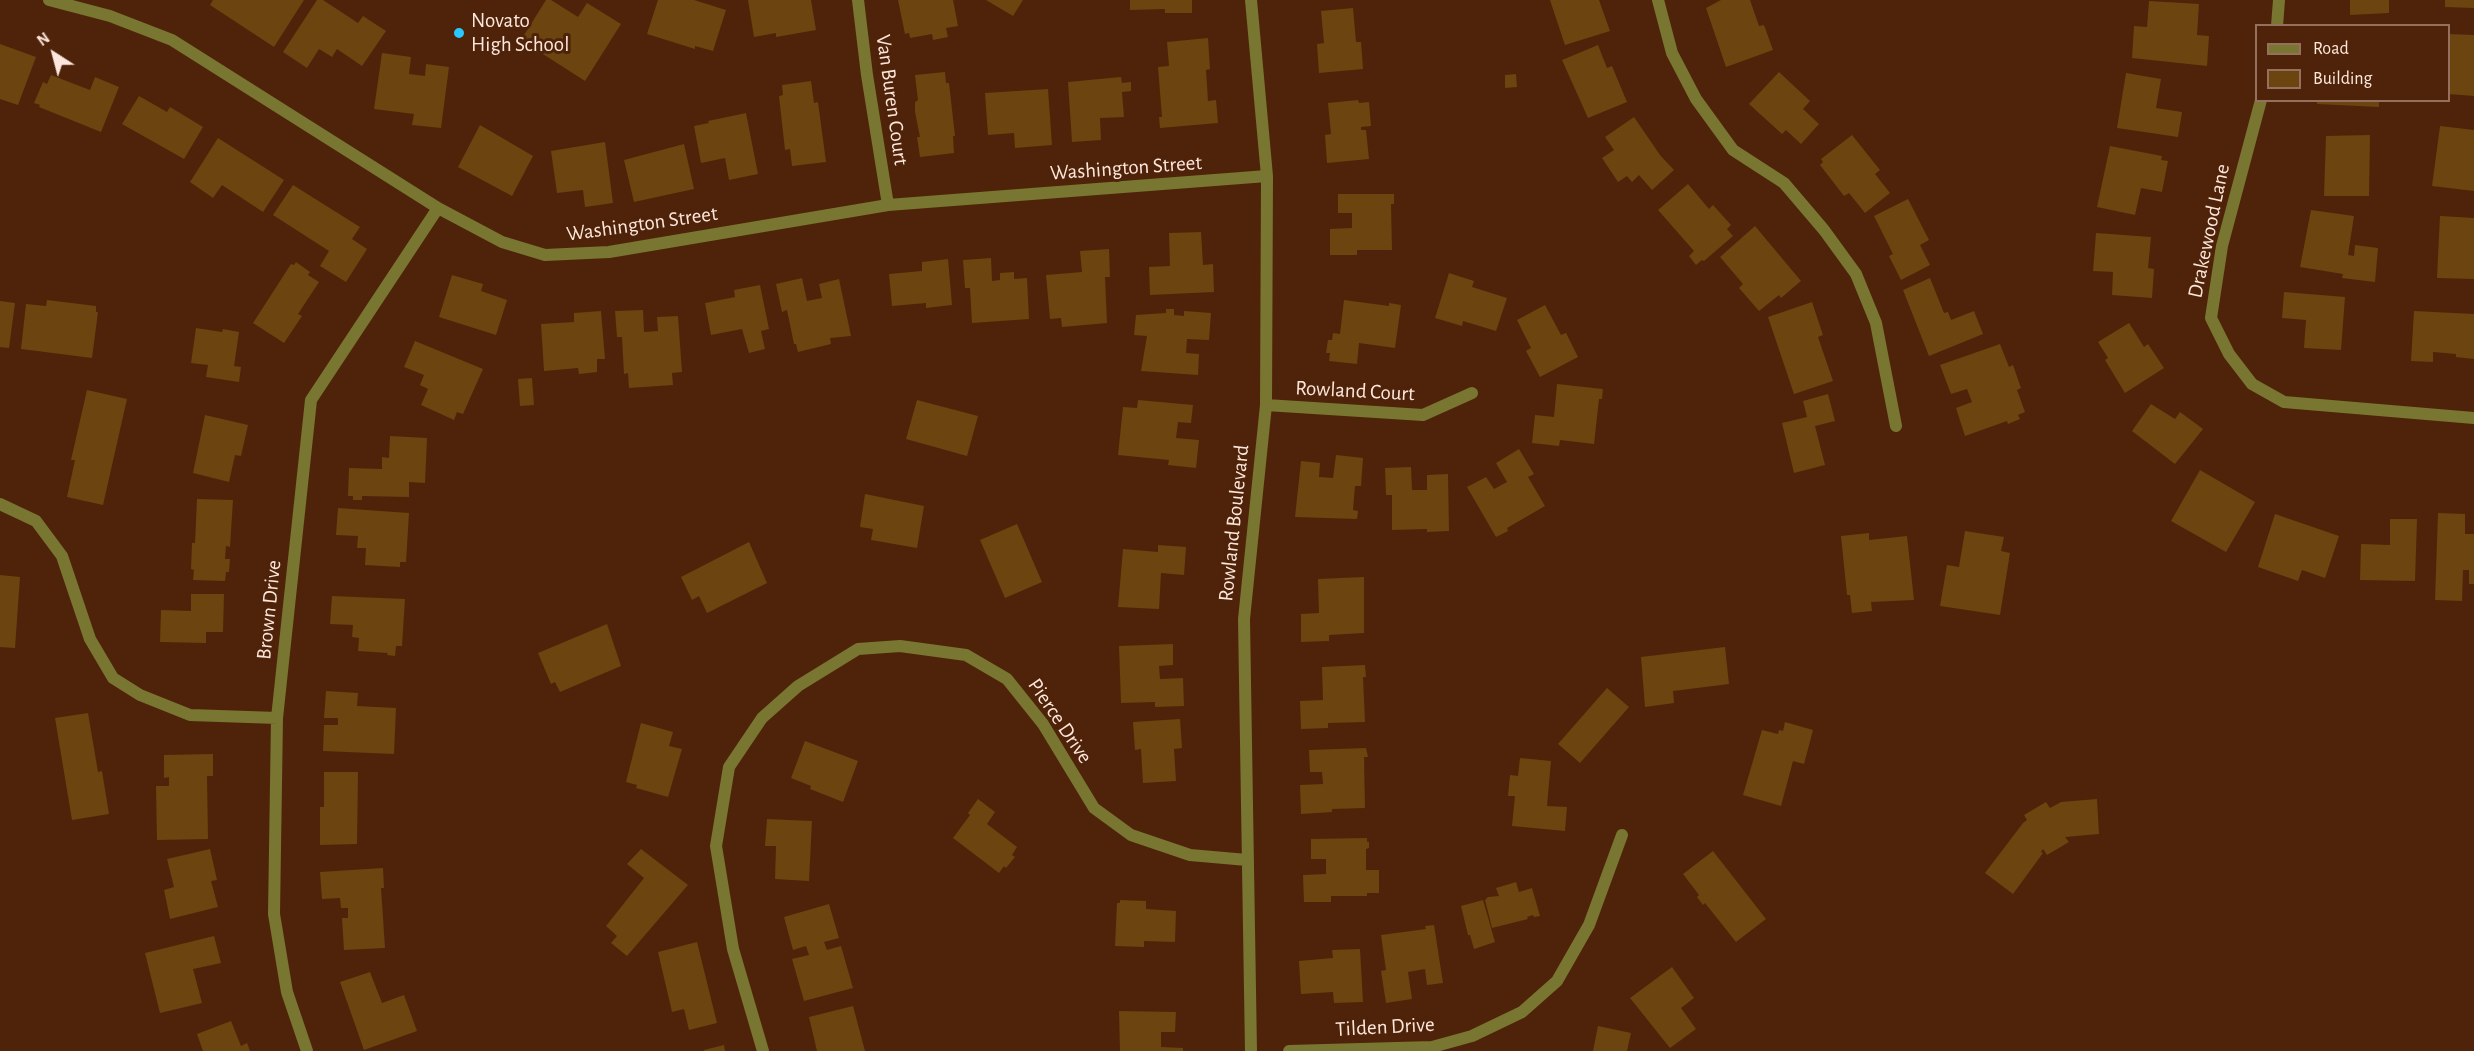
<!DOCTYPE html>
<style>
body{margin:0}
#map{position:relative;width:2474px;height:1051px;overflow:hidden;background:#4f2309;font-family:"Alegreya Sans",sans-serif}
canvas{display:block}
.legend{position:absolute;left:2255px;top:24px;width:195px;height:78px;box-sizing:border-box;background:#4f2309;border:2px solid #95715d;margin:0;padding:8px 10px;list-style:none;font-size:18px;color:#fde7dc}
.legend li{display:flex;align-items:center;gap:12px;height:30px}
.legend b{width:30px;border:2px solid #95715d}
.north{position:absolute;left:24px;top:24px;width:60px;height:60px;-webkit-text-stroke:4px #4f2309;paint-order:stroke;rotate:324deg;font-size:16px;font-weight:700;line-height:24px;text-align:center;color:#fde7dc}
.north::after{content:'';display:block;margin:auto;width:21px;height:27px;background:#fde7dc;clip-path:polygon(50% 0,100% 100%,50% 72%,0 100%)}
</style>
<div id="map">
<canvas width="2474" height="1051"></canvas>
<ul class="legend">
<li><b style="height:8px;background:#787631"></b>Road</li>
<li><b style="height:16px;background:#6c440f"></b>Building</li>
</ul>
<div class="north">N</div>
</div>
<script>
const ctx = document.querySelector('canvas').getContext('2d');
ctx.lineJoin = 'round';
function fillPath(path, color) { ctx.fillStyle = color; ctx.fill(path, 'evenodd'); }
const poly = rows => new Path2D(rows.map(r => 'M' + r).join(''));
function trace(path, color, width, dash) { ctx.strokeStyle = color; ctx.lineWidth = width; ctx.lineCap = dash ? 'butt' : 'round'; ctx.setLineDash(dash || []); ctx.stroke(path); }
function write(font, color, halo, rows, align = 'center') {
  ctx.font = font + ' "Alegreya Sans",sans-serif'; ctx.lineWidth = 6; ctx.setLineDash([]); ctx.textBaseline = 'middle'; ctx.strokeStyle = halo; ctx.fillStyle = color; for (const [text, x, y, turn = 0] of rows) {
    ctx.save(); ctx.translate(x, y); ctx.rotate((+turn || 0) * Math.PI / 180); ctx.textAlign = isNaN(turn) ? turn : align; if (halo) ctx.strokeText(text, 0, 0); ctx.fillText(text, 0, 0); ctx.restore();
  }
}
fillPath(poly([
 [213,0,304,0,274,47,210,5],
 [317,0,323,0,358,23,363,16,386,31,362,66,337,49,332,57,319,49,307,68,283,52],
 [546,0,551,0,578,17,587,3,621,24,585,81,521,40],
 [658,0,694,0,726,10,713,51,695,46,695,49,647,34],
 [748,0,811,0,816,30,776,37,776,33,754,37],
 [898,0,953,0,958,26,946,28,948,37,933,40,932,34,910,38,909,33,905,34],
 [986,0,1023,0,1013,16],
 [1130,0,1192,0,1192,13,1165,13,1165,9,1130,10],
 [1550,0,1599,0,1610,31,1565,45],
 [1721,0,1750,0,1759,26,1764,25,1773,50,1726,67,1706,8],
 [2350,0,2389,0,2389,13,2350,15],
 [2445,0,2474,0,2474,8,2445,7],
 [2149,1,2199,4,2197,35,2209,36,2207,66,2132,58,2134,26,2147,27],
 [1353,8,1356,42,1361,42,1363,69,1319,73,1317,44,1324,43,1321,11],
 [2448,34,2474,35,2474,96,2448,94],
 [1208,38,1210,69,1206,70,1208,101,1216,100,1218,123,1160,128,1159,117,1162,117,1158,67,1169,66,1167,42],
 [0,44,36,57,18,105,0,99],
 [1598,45,1607,68,1612,66,1627,102,1588,118,1562,60],
 [382,53,411,57,409,74,425,76,426,64,449,67,441,128,412,125,414,114,374,109],
 [945,72,946,83,949,83,955,136,953,136,954,153,920,157,917,137,920,137,915,112,915,102,918,100,915,75],
 [1779,72,1810,101,1803,109,1819,124,1801,144,1786,130,1782,134,1749,104],
 [2126,73,2161,79,2156,108,2182,112,2178,137,2117,128],
 [1516,74,1517,87,1505,88,1505,75],
 [51,75,90,90,95,77,119,87,101,132,39,107,40,105,34,103,43,82,47,84],
 [1121,77,1122,83,1131,82,1131,91,1122,92,1124,117,1100,118,1101,140,1072,142,1068,82],
 [811,81,814,103,818,102,826,162,792,166,790,149,785,150,779,96,783,95,782,85],
 [1048,89,1052,145,1015,148,1014,133,988,135,985,93],
 [139,96,167,112,170,107,203,127,184,159,122,124],
 [1358,100,1359,103,1369,102,1371,126,1361,127,1361,130,1366,130,1369,159,1327,163,1325,135,1331,134,1328,103],
 [2317,100,2379,100,2379,107,2317,104],
 [746,113,758,174,729,180,725,158,701,163,694,126,709,123,708,121],
 [1634,117,1660,155,1674,170,1652,190,1639,175,1632,182,1627,176,1618,182,1602,158,1614,150,1605,137],
 [480,125,533,156,512,196,458,167],
 [2440,126,2474,130,2474,191,2432,186],
 [1852,135,1880,170,1875,174,1890,193,1865,213,1849,193,1844,196,1820,165,1823,162,1821,159],
 [2370,135,2369,196,2324,196,2326,136],
 [218,138,284,180,263,212,222,185,213,198,190,182],
 [605,142,613,203,585,207,583,190,557,193,551,151],
 [684,144,694,189,634,202,624,160],
 [2110,146,2162,156,2161,160,2168,161,2162,192,2141,188,2135,215,2097,207],
 [1688,184,1709,209,1713,205,1731,225,1727,229,1733,236,1704,261,1702,260,1696,265,1689,256,1694,251,1658,210],
 [293,185,360,227,352,239,367,249,346,282,320,266,329,251,273,215],
 [1338,194,1394,194,1394,204,1391,204,1392,250,1357,250,1357,255,1330,255,1330,229,1352,228,1352,213,1338,213],
 [1908,199,1929,240,1920,245,1930,265,1901,280,1889,256,1893,254,1874,216],
 [2311,210,2354,216,2348,255,2354,256,2355,245,2378,248,2375,282,2342,278,2343,274,2300,267],
 [2440,216,2474,218,2474,279,2437,278],
 [1755,226,1801,281,1781,298,1779,295,1759,311,1739,288,1743,284,1720,257],
 [1201,232,1203,265,1213,264,1214,292,1150,295,1149,267,1170,266,1169,233],
 [2096,233,2151,237,2148,268,2154,269,2152,298,2112,295,2113,272,2093,271],
 [1109,249,1110,277,1105,277,1107,323,1062,327,1061,318,1050,319,1046,275,1082,272,1080,251],
 [991,258,992,281,1000,280,1000,273,1014,272,1014,279,1027,278,1029,319,972,323,970,288,965,288,963,260],
 [948,259,952,305,926,308,926,303,892,306,889,274,922,271,922,262],
 [296,262,310,272,308,275,319,282,298,314,302,316,284,343,253,323,291,264,294,265],
 [1449,273,1474,281,1472,287,1507,298,1496,331,1463,321,1462,326,1435,318],
 [452,275,483,284,481,291,507,300,496,335,439,317],
 [802,278,807,301,822,298,819,284,839,279,851,336,830,338,831,344,798,352,796,344,794,344,787,310,782,312,776,284],
 [1930,278,1944,313,1948,312,1951,320,1974,311,1983,334,1929,356,1903,290],
 [760,285,769,329,761,331,765,349,749,353,742,329,711,335,705,303,735,297,734,290],
 [2284,292,2345,297,2341,350,2304,348,2306,320,2282,318],
 [47,300,96,306,96,312,98,312,92,358,21,349,26,304,46,306],
 [1344,300,1389,306,1389,303,1401,305,1395,348,1359,343,1357,364,1329,361,1330,353,1326,353,1328,340,1332,340,1333,333,1340,334],
 [0,301,15,303,9,348,0,347],
 [1812,302,1823,335,1818,337,1833,381,1794,394,1768,317],
 [1545,305,1561,335,1566,333,1578,357,1540,377,1526,351,1531,348,1517,320],
 [1166,309,1174,309,1174,315,1184,316,1184,311,1211,313,1209,340,1187,339,1186,353,1199,354,1198,375,1141,371,1147,336,1134,335,1136,315,1166,313],
 [643,310,644,332,658,331,657,317,678,316,682,372,672,373,673,385,629,388,628,373,624,374,622,337,617,337,615,311],
 [601,311,605,359,597,359,597,372,579,374,578,368,544,371,541,324,574,322,574,313],
 [2414,311,2474,314,2474,359,2456,357,2456,354,2433,352,2433,362,2411,361],
 [2129,323,2144,347,2148,344,2164,368,2125,393,2105,360,2108,358,2098,342],
 [196,328,222,332,223,329,239,332,234,366,241,367,239,382,206,377,208,365,191,363],
 [415,341,483,369,463,414,457,412,454,420,421,405,428,389,420,385,424,375,404,367],
 [2000,344,2009,367,2013,365,2021,388,2017,390,2025,412,2018,415,2020,419,2008,424,2007,421,1965,436,1956,408,1972,402,1967,389,1951,394,1940,365],
 [532,378,534,405,520,406,518,379],
 [1557,384,1603,389,1602,399,1599,399,1594,444,1560,440,1559,446,1532,443,1535,415,1554,417],
 [87,390,127,399,103,505,67,497,75,460,71,460],
 [1828,394,1835,421,1815,426,1825,465,1794,473,1782,423,1807,417,1803,401],
 [917,400,978,416,967,456,906,439],
 [1138,400,1193,405,1191,423,1178,422,1176,438,1199,440,1196,468,1168,465,1169,460,1118,455,1123,407,1137,408],
 [2151,404,2175,419,2180,412,2203,429,2175,464,2132,431],
 [205,415,248,425,241,456,235,455,229,482,193,473],
 [390,436,427,438,425,483,409,482,409,497,362,496,362,500,353,500,353,496,348,496,349,468,382,469,382,457,389,458],
 [1519,449,1534,474,1528,477,1545,506,1507,528,1508,531,1496,537,1467,487,1486,477,1494,489,1507,482,1496,463],
 [1336,455,1363,458,1361,486,1355,486,1353,510,1358,511,1357,519,1295,517,1301,461,1320,463,1319,477,1333,478],
 [1411,467,1412,490,1427,490,1427,475,1448,474,1449,531,1427,532,1427,529,1392,530,1392,495,1386,495,1385,468],
 [2200,470,2255,502,2226,552,2171,521],
 [865,494,924,506,917,548,871,540,873,529,860,527],
 [197,499,233,500,230,547,226,546,225,559,230,559,229,572,226,572,225,581,193,580,194,570,191,569,192,543,195,543],
 [338,508,409,513,406,562,400,562,400,567,365,565,366,548,357,548,358,536,336,535],
 [2438,513,2465,514,2465,534,2474,534,2474,584,2469,584,2469,570,2463,570,2462,601,2435,600],
 [2275,514,2339,536,2325,578,2302,570,2298,581,2258,567],
 [2390,519,2417,519,2415,581,2360,580,2361,544,2390,545],
 [1017,524,1042,582,1005,598,980,540],
 [1965,531,2004,537,2001,551,2010,553,2000,615,1940,606,1947,565,1959,567],
 [1869,533,1869,540,1907,536,1914,600,1871,602,1872,611,1852,613,1850,595,1847,595,1841,536],
 [749,542,767,583,707,613,699,596,692,600,681,577],
 [1158,545,1186,547,1184,575,1161,573,1159,609,1118,607,1123,549,1158,552],
 [0,575,20,577,15,648,0,647],
 [1364,577,1364,633,1329,635,1329,641,1301,642,1301,614,1319,613,1318,579],
 [191,594,224,594,223,632,206,632,206,643,160,642,161,610,191,611],
 [332,596,405,599,402,646,396,646,395,656,387,655,388,653,358,651,359,638,352,637,353,625,330,624],
 [607,624,621,666,560,692,555,682,551,684,538,653],
 [1173,644,1173,665,1159,666,1160,679,1183,678,1184,706,1155,707,1155,702,1121,703,1119,646],
 [1725,647,1729,684,1673,691,1674,703,1645,707,1641,657],
 [1365,665,1366,677,1363,677,1365,722,1328,723,1328,728,1301,729,1300,701,1323,700,1322,667],
 [1607,688,1629,707,1580,763,1558,744],
 [326,691,358,693,357,706,396,708,394,754,323,751,324,725,338,725,338,718,324,718],
 [88,713,98,772,102,771,109,814,72,820,55,718],
 [1180,719,1182,748,1174,749,1176,781,1143,783,1141,749,1135,750,1133,722],
 [1785,722,1813,730,1804,764,1793,761,1781,806,1743,795,1762,730,1778,734,1779,730,1783,731],
 [641,723,673,732,669,746,682,749,668,797,636,788,637,785,626,782],
 [805,741,858,761,843,802,810,789,811,786,791,778],
 [1366,748,1368,757,1364,757,1365,808,1332,809,1332,812,1301,814,1300,785,1323,784,1322,772,1310,772,1309,750],
 [213,754,213,776,207,776,208,839,157,840,156,786,169,786,169,777,164,778,164,755],
 [1520,758,1551,761,1547,806,1567,807,1565,831,1512,826,1515,796,1508,796,1510,775,1518,776],
 [324,772,358,772,357,844,320,845,320,807,324,807],
 [978,799,995,812,987,824,1017,847,1012,855,1015,857,1006,868,1004,866,999,873,953,838,970,815,968,813],
 [2097,799,2099,834,2065,837,2069,842,2047,855,2043,849,2041,852,2043,853,2013,894,1985,873,2023,823,2027,820,2024,815,2046,802,2050,808,2061,802],
 [767,819,812,821,809,881,775,879,776,846,765,846],
 [1367,838,1367,842,1369,842,1369,848,1366,849,1366,870,1379,870,1379,893,1367,893,1367,896,1331,896,1331,902,1304,902,1303,875,1326,874,1326,859,1311,859,1311,839],
 [210,849,217,880,211,881,218,907,170,919,164,890,174,887,167,859],
 [641,849,688,885,627,956,611,943,617,936,606,926,644,878,627,864],
 [1713,851,1766,919,1736,942,1705,903,1703,905,1697,897,1699,895,1683,874],
 [383,868,384,888,381,888,385,948,344,950,342,918,348,918,348,908,341,908,340,898,322,899,320,872],
 [1516,882,1519,892,1532,888,1540,916,1534,917,1533,915,1527,917,1528,919,1492,928,1485,900,1488,897,1499,896,1496,888],
 [1120,900,1146,901,1146,909,1176,911,1175,942,1144,941,1144,947,1115,946,1117,903,1120,903],
 [1483,900,1495,942,1474,949,1470,935,1468,935,1461,906],
 [829,904,839,938,824,942,827,950,841,946,853,988,804,1001,792,959,809,955,806,946,793,950,784,917],
 [1434,925,1443,983,1427,985,1425,969,1408,972,1412,999,1386,1003,1381,971,1386,970,1381,935,1426,929,1425,926],
 [214,936,221,963,193,969,202,1003,160,1013,145,953],
 [697,942,717,1023,689,1030,684,1009,672,1012,658,952],
 [1360,949,1363,1002,1334,1003,1333,992,1301,994,1299,961,1333,958,1332,950],
 [1672,967,1694,998,1681,1008,1696,1029,1670,1048,1630,998],
 [370,972,382,1003,404,995,417,1031,364,1050,340,982],
 [853,1006,865,1051,817,1051,809,1017],
 [1119,1011,1176,1012,1175,1032,1161,1032,1161,1047,1183,1048,1183,1051,1120,1051],
 [231,1021,241,1046,247,1043,250,1051,203,1051,197,1034],
 [1598,1026,1631,1033,1627,1051,1593,1051],
 [724,1045,725,1051,704,1051,704,1050]
]), '#6c440f');
trace(poly([
 [49,0,110,16,172,40,438,208,502,242,545,255,609,252,888,205,1267,176],
 [858,0,867,75,888,205],
 [1658,0,1672,53,1696,99,1733,150,1784,183,1824,230,1856,274,1876,323,1896,426],
 [2277,26,2279,0],
 [2261,100,2222,246,2211,318,2229,354,2252,384,2284,402,2474,418],
 [1266,405,1423,415,1472,393],
 [0,504,36,521,62,556,90,639,113,678,140,695,190,715,277,718],
 [307,1051,287,992,274,914,277,718,311,400,438,208],
 [763,1051,733,949,716,846,729,767,762,718,798,686,858,649,900,646,966,655,1007,679,1043,724,1094,808,1131,835,1190,855,1247,860],
 [1251,1051,1244,619,1266,405,1267,176,1251,0],
 [1289,1051,1432,1047,1472,1036,1522,1012,1557,981,1589,925,1622,835]
]), '#787631', 12);
for (const [x, y, r, color] of [
 [459,33,6,"#29c8ff"]
]) { const dot = new Path2D(); dot.arc(x, y, r, 0, 2 * Math.PI); ctx.fillStyle = color; ctx.fill(dot); trace(dot, '#4f2309', 2); }
write('21px', '#fde7dc', '#4f2309', [
 ["Novato",471,21],
 ["High School",471,45]
], 'left');
write('21px', '#fde7dc', '#4f2309', [
 ["Van Buren Court",892,100,82],
 ["Washington Street",1126,168,-4],
 ["Washington Street",642,224,-8],
 ["Drakewood Lane",2209,231,-78],
 ["Rowland Court",1355,391,3],
 ["Rowland Boulevard",1234,523,-84],
 ["Brown Drive",269,610,-84],
 ["Pierce Drive",1060,721,56],
 ["Tilden Drive",1385,1027,-3]
]);
</script>
